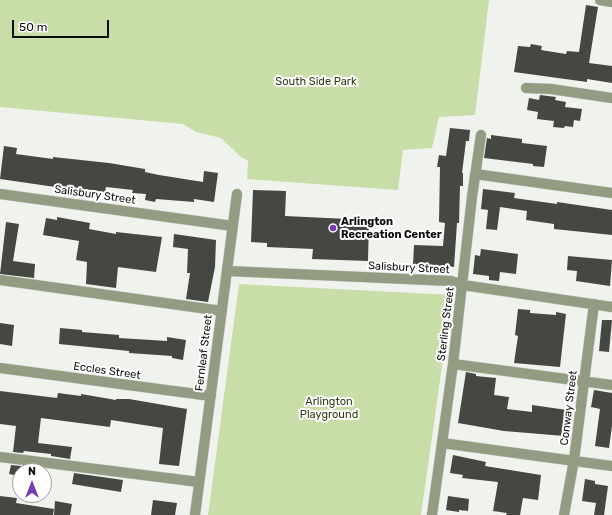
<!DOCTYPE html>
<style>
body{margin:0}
#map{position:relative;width:612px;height:515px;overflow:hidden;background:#f0f3ed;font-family:Rubik,sans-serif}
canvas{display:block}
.north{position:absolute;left:12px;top:463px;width:40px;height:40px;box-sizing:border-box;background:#fff;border:1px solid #9e9f9e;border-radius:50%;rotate:0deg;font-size:11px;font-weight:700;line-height:16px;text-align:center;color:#0d0e0c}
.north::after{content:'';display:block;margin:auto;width:14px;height:18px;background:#7a3cb1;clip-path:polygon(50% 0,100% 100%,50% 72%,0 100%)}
.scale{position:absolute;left:12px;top:20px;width:97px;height:18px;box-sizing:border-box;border:2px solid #0d0e0c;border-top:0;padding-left:5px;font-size:12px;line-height:14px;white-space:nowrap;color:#0d0e0c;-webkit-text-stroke:3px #fff;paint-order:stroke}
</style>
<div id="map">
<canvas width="612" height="515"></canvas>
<div class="north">N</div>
<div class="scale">50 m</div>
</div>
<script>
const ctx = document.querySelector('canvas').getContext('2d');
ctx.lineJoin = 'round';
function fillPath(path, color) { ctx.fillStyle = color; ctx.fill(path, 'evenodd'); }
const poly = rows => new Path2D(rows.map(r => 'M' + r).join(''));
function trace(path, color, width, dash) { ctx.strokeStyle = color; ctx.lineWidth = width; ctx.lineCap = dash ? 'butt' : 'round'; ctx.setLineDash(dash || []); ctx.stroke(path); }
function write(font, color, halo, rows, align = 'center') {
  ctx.font = font + ' Rubik,sans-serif'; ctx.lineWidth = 4; ctx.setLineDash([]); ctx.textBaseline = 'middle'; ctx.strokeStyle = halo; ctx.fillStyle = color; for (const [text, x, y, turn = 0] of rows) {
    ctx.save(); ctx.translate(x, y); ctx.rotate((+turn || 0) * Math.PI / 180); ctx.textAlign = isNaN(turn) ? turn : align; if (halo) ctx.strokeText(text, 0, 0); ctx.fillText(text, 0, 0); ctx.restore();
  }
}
fillPath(poly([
 [0,0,489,0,475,115,439,117,432,148,403,150,398,190,247,179,248,160,242,158,221,138,196,132,183,124,0,107],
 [239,284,452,295,421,515,208,515]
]), '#c9dda8');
fillPath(poly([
 [586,5,598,7,589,63,612,66,612,83,587,79,587,82,514,72,518,46,530,47,531,44,542,46,541,50,566,54,567,51,579,52],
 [540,95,556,97,555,100,566,102,565,107,582,109,580,121,574,120,573,127,565,126,564,128,553,127,554,121,537,119,538,112,527,110,529,98,539,100],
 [450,128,470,130,469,141,466,141,462,173,463,173,463,186,460,186,459,223,457,223,454,267,413,264,414,245,443,246,445,223,439,222,440,167,437,167,439,155,446,156],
 [491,135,522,139,522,143,547,146,544,167,533,166,533,164,484,158,487,138,491,139],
 [4,146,17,148,16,154,53,159,53,157,109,163,145,169,145,172,159,175,203,182,204,171,218,173,214,202,194,199,194,202,156,199,155,202,145,200,146,194,132,193,133,190,106,187,105,192,69,187,69,189,0,179],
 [483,189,515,193,514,198,557,204,557,202,612,210,612,235,554,229,554,224,526,220,527,211,500,207,497,230,486,229,488,210,481,209],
 [253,190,286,191,285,216,369,220,368,261,312,259,313,249,267,247,267,243,251,242],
 [57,217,90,223,89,229,116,234,116,232,162,237,156,272,118,267,116,288,86,284,87,262,76,260,79,241,43,235,46,218,57,220],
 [6,222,19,224,13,261,35,264,34,278,0,274],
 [174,234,216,240,215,267,208,302,186,299,190,273,187,273,188,249,173,247],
 [481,249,518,254,516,274,500,272,499,281,489,280,489,276,473,274,475,255,480,256],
 [568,256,612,260,610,286,576,281,577,271,567,270],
 [518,309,530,310,530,313,556,315,556,312,566,314,560,367,514,363,518,336,515,335],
 [602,320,612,320,609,352,599,351],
 [0,323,14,325,12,346,0,344],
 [60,328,82,330,82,332,119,335,119,338,167,341,167,337,186,340,183,360,172,358,172,356,129,353,129,351,59,344],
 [466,372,476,374,476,376,496,378,494,395,509,397,507,409,532,412,532,405,567,410,564,436,504,431,458,423],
 [594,390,612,393,612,426,609,448,595,446,600,409,591,407],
 [0,391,57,398,58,393,81,396,81,394,116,400,116,399,129,399,187,409,179,466,159,464,163,428,111,420,110,427,41,418,38,443,72,447,70,459,51,456,51,454,24,451,23,453,13,452,16,426,0,424],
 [453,455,486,462,485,466,541,475,538,500,523,498,520,515,506,515,507,513,493,511,498,482,462,478,463,475,450,473],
 [11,465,21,466,19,476,9,474],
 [74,473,123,480,121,492,72,484],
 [585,479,595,481,595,484,608,486,604,515,594,515,596,503,582,501],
 [0,496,17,498,16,503,54,509,53,515,0,515],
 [448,496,469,499,468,511,459,510,459,512,446,510],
 [153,500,177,503,175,515,151,515],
 [55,501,72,504,70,515,54,515]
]), '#454742');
const minor = poly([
 [600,0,612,2],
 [526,88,551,89,612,98],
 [475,174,612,193],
 [0,194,233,226],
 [228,271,451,281,463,285,612,307],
 [0,280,222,311],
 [453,364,612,385],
 [0,368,211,396],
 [442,443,612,466],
 [0,457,199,482],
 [195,515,237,194],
 [432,515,453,364,472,197,481,135],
 [564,515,574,460,594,304]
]);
trace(minor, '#cccec9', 11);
trace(minor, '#929c82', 10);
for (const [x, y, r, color] of [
 [333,228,4,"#7a3cb1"]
]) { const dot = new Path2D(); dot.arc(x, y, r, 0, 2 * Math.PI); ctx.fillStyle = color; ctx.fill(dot); trace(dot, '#fff', 1.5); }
write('11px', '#2f3d0e', '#fff', [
 ["South Side Park",316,82],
 ["Arlington",329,402],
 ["Playground",329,415]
]);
write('11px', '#0d0e0c', '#fff', [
 ["Salisbury Street",95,195,8],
 ["Salisbury Street",409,268,3],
 ["Sterling Street",446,324,-83],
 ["Fernleaf Street",204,353,-83],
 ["Eccles Street",107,371,8],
 ["Conway Street",569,408,-83]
]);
write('bold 11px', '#0d0e0c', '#fff', [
 ["Arlington",341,222],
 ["Recreation Center",341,235]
], 'left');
</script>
